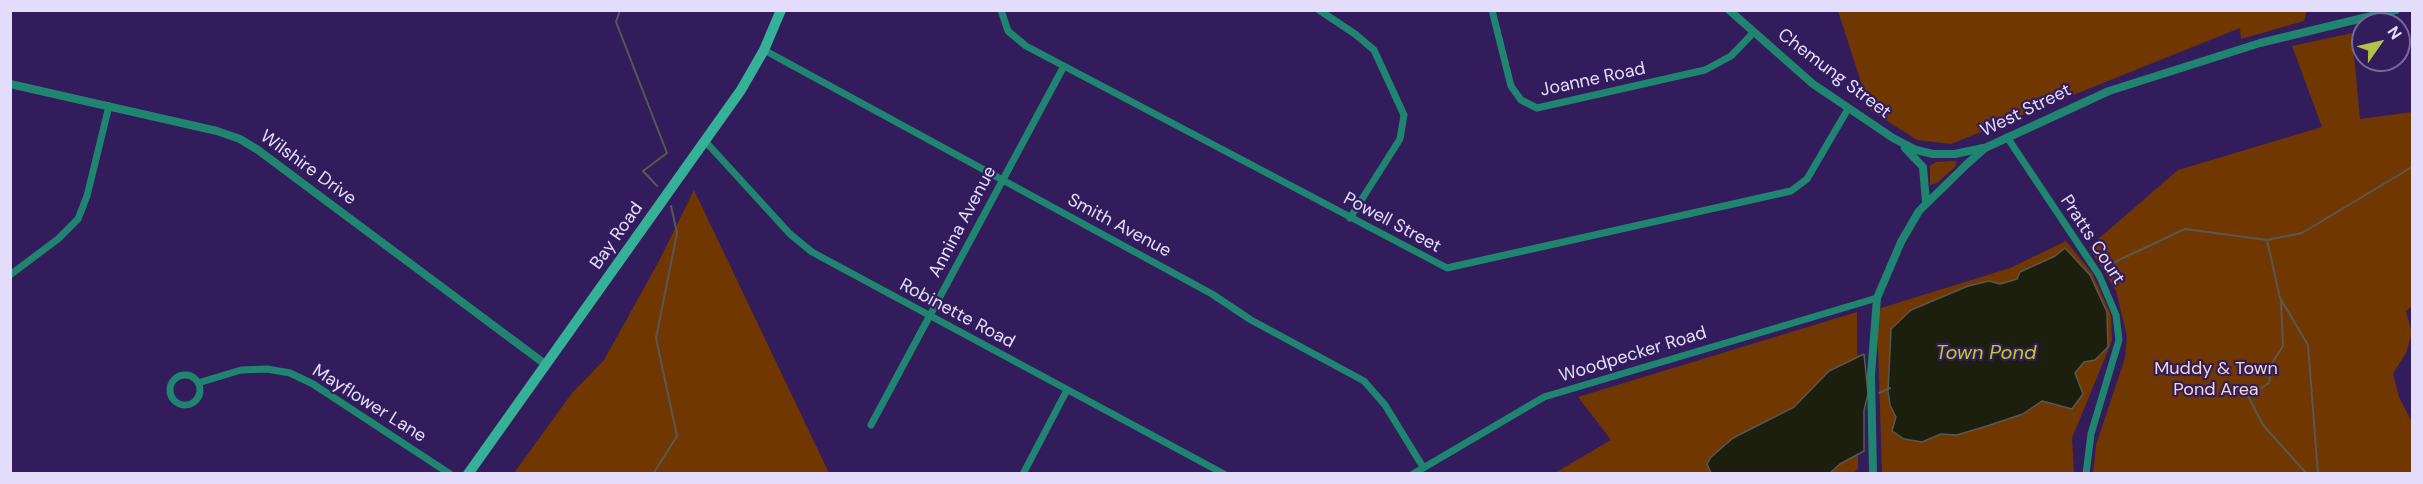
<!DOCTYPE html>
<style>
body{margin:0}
#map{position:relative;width:2423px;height:484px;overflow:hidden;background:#321c5b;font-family:"DM Sans",sans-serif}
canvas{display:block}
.frame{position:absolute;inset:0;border:12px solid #e3dcfb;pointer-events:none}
.north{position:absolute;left:2351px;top:12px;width:60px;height:60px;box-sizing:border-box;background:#321c5b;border:2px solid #79699b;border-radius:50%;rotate:56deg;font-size:16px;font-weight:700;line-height:24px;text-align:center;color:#e3dcfb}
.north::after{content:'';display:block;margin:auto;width:21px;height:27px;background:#b4c24a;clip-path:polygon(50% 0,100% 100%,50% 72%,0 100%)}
</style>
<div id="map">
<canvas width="2423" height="484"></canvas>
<div class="frame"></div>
<div class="north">N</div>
</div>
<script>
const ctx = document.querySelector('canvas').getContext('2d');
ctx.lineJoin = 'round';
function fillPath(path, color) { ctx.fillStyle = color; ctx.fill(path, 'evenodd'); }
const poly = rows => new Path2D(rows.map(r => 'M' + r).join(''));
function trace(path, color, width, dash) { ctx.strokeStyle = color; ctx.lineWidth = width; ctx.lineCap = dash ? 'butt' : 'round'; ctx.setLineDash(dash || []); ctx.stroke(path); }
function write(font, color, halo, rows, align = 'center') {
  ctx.font = font + ' "DM Sans",sans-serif'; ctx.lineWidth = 4.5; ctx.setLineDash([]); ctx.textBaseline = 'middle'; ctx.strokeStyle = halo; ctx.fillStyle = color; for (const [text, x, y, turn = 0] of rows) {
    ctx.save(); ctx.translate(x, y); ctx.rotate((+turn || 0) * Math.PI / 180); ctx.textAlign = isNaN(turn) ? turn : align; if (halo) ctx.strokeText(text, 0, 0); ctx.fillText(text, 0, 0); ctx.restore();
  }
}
fillPath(poly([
 [1838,11,1838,10,2307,11,2304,21,2241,39,2240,28,1951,144,1917,140,1870,110],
 [2352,33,2360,119,2412,112,2412,306,2406,311,2412,333,2406,353,2393,374,2399,397,2412,422,2412,473,2093,473,2096,445,2125,358,2127,336,2116,291,2089,247,2178,170,2322,127,2292,46],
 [1953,161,1957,162,1955,167,1937,183,1930,185,1930,166,1936,162],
 [694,190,829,473,514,473,572,393,604,360,659,261],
 [2066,241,2092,273,2098,286,2111,315,2112,341,2072,438,2074,473,1882,473,1878,346,1877,319,1881,308,2010,268],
 [1857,312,1858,469,1853,473,1553,474,1611,440,1578,397]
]), '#703701');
const water = poly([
 [2065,248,2090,275,2107,312,2108,347,2095,360,2084,362,2075,373,2083,394,2072,409,2042,401,2023,414,1990,425,1957,435,1941,434,1922,442,1904,439,1892,431,1896,417,1890,405,1888,391,1891,329,1911,310,1968,286,1989,281,2000,284,2017,279,2020,272,2055,256,2065,248],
 [1864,354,1868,394,1864,410,1864,451,1840,464,1830,473,1711,473,1707,464,1711,457,1733,438,1794,407,1829,371,1864,354]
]);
fillPath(water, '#1d1f0e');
trace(water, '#585855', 1.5);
trace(poly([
 [620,10,616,22,667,153,643,171,657,186],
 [2267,240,2280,298,2308,345,2318,474],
 [2104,267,2185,229,2267,240,2302,233,2412,167],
 [2281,300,2283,346,2272,363,2269,383,2248,396,2263,425,2307,474],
 [1879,393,1890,388],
 [653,474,677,436,656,338,677,233,671,206]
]), '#585855', 2);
trace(poly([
 [1001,10,1008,31,1026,46,1447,268,1791,191,1807,179,1848,109],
 [1319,10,1355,34,1374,50,1404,115,1400,139,1350,218],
 [1492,10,1511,86,1521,100,1537,108,1705,70,1731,56,1754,32],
 [764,50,1212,294,1251,320,1364,381,1385,405,1423,467],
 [2007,137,2099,275,2116,315,2119,340,2091,434,2086,474],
 [705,141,790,234,812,252,1224,474],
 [10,275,58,239,78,219,87,196,109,106],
 '170 390a15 15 0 1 1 30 0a15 15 0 1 1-30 0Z',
 [198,383,241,370,267,369,290,373,313,384,450,474],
 [871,425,1064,66],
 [1023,474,1067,390],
 [1413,474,1544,397,1877,298]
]), '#208570', 7);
trace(poly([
 [1729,10,1813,84,1893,138,1916,150,1933,154,1955,154,1983,148],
 [10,84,217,131,240,139,258,150,545,364],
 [1905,148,1923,167,1926,202],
 [1873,474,1871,375,1877,298,1901,242,1919,211,1967,164,1985,148,2109,91,2260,43,2396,10]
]), '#208570', 8);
trace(poly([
 [468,474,741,90,764,50,781,10]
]), '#34b197', 10);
write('18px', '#e3dcfb', '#321c5b', [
 ["Chemung Street",1834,74,37],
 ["Joanne Road",1593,80,-12],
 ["West Street",2026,111,-26],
 ["Wilshire Drive",308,168,36],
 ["Annina Avenue",963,222,-62],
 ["Powell Street",1392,223,28],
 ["Smith Avenue",1119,226,28],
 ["Bay Road",617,236,-55],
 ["Pratts Court",2092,240,57],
 ["Robinette Road",957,314,28],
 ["Woodpecker Road",1633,355,-17],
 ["Mayflower Lane",369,404,32]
]);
write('18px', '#f0d7c6', '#321c5b', [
 ["Muddy & Town",2216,369],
 ["Pond Area",2216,390]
]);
write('italic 20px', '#bfcf19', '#321c5b', [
 ["Town Pond",1986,354]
]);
</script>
